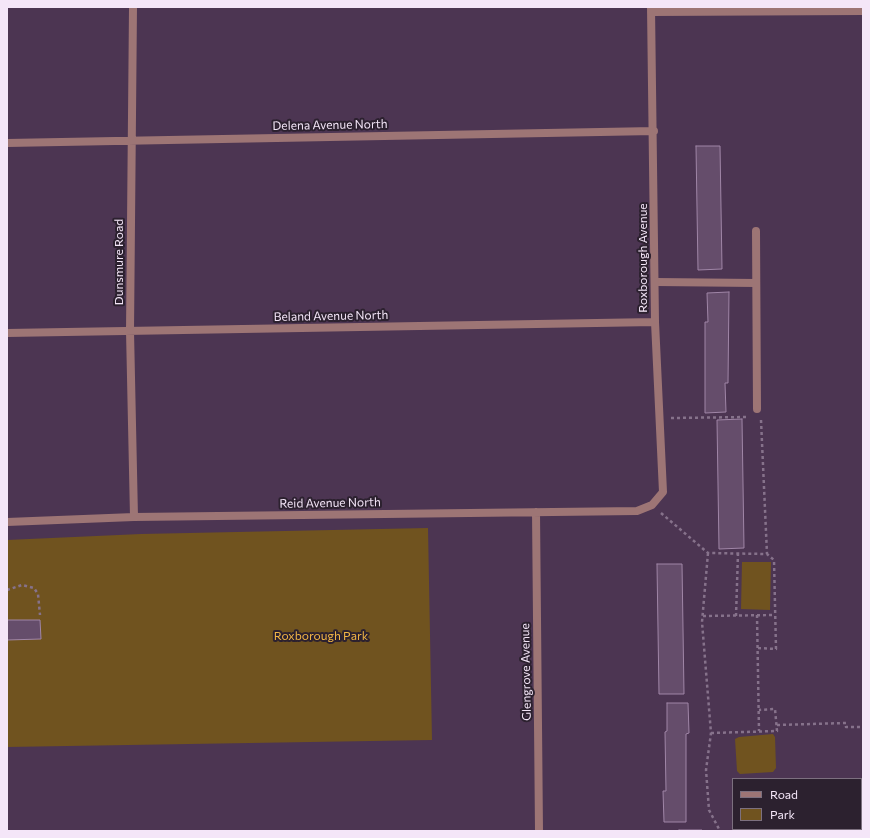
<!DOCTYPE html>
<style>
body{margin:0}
#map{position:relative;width:870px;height:838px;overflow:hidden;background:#4c3552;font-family:Commissioner,sans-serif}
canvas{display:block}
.frame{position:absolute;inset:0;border:8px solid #f4e6f8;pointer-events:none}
.legend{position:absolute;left:732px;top:778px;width:130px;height:52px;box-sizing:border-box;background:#2c212f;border:1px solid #7c707f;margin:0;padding:5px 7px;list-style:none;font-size:12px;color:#f4e6f8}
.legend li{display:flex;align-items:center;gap:8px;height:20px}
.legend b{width:20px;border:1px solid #7c707f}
</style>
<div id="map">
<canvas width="870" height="838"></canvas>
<div class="frame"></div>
<ul class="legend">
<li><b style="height:5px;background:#9d7575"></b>Road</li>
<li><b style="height:11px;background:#70531f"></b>Park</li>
</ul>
</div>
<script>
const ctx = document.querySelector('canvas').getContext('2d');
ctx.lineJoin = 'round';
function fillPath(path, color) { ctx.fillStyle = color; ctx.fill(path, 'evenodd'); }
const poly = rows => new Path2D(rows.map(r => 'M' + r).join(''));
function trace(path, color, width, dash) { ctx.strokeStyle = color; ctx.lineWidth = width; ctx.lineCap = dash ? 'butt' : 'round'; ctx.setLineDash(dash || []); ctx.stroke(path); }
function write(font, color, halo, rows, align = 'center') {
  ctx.font = font + ' Commissioner,sans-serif'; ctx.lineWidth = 4; ctx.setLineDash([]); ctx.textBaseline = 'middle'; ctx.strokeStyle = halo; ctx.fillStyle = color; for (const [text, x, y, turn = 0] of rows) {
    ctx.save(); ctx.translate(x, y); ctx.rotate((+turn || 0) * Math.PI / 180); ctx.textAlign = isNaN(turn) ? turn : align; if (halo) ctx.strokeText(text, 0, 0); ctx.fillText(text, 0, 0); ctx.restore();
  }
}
fillPath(poly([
 [428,528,432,740,7,747,7,540,141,534],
 [742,562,771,562,770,610,741,609],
 [773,734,775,737,776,768,773,772,740,774,737,771,735,739,739,737]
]), '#70531f');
const building = poly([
 [696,146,720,146,722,269,698,270,696,146],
 [729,292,728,383,725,383,726,412,705,413,705,322,708,322,707,293,729,292],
 [742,419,744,548,719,549,717,420,742,419],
 [657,564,682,564,684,694,659,694,657,564],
 [7,620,40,620,41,639,7,640,7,620],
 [667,703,688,703,689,733,686,734,686,822,664,822,663,791,666,791,665,732,667,731,667,703],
 [740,829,765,829,765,831,740,831,740,829],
 [679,830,702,830,703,831,679,831,679,830]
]);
fillPath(building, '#654d6b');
trace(building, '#a086a7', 1);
trace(poly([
 [671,418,748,417],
 [761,420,767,554],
 [661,513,708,553,767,554,774,560,776,649,758,648],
 [708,553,702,622,711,733,706,770,709,810,720,831],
 [7,590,22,585,34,588,38,594,40,615],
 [757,615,759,731],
 [703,616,775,615],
 [736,616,738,553],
 [777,725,846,723,846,727,863,727],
 [711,733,777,731,775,709,759,710]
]), '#86728b', 2.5, [3, 3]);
trace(poly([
 [756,231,757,409],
 [656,282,756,283]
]), '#9d7575', 8);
trace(poly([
 [133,7,130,331,134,517],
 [651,12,863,11],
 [7,143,654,131],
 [7,333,655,322],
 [536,512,539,831],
 [7,522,134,517,637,511,652,505,663,492,655,322,651,7]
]), '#9d7575', 8);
write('12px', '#f4e6f8', '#2c212f', [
 ["Delena Avenue North",330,125,-1],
 ["Roxborough Avenue",643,258,-90],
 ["Dunsmure Road",119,262,-90],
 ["Beland Avenue North",331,316,-1],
 ["Reid Avenue North",330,503,-1],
 ["Glengrove Avenue",526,672,-91]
]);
write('12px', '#f3b645', '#2c212f', [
 ["Roxborough Park",321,636]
]);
</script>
